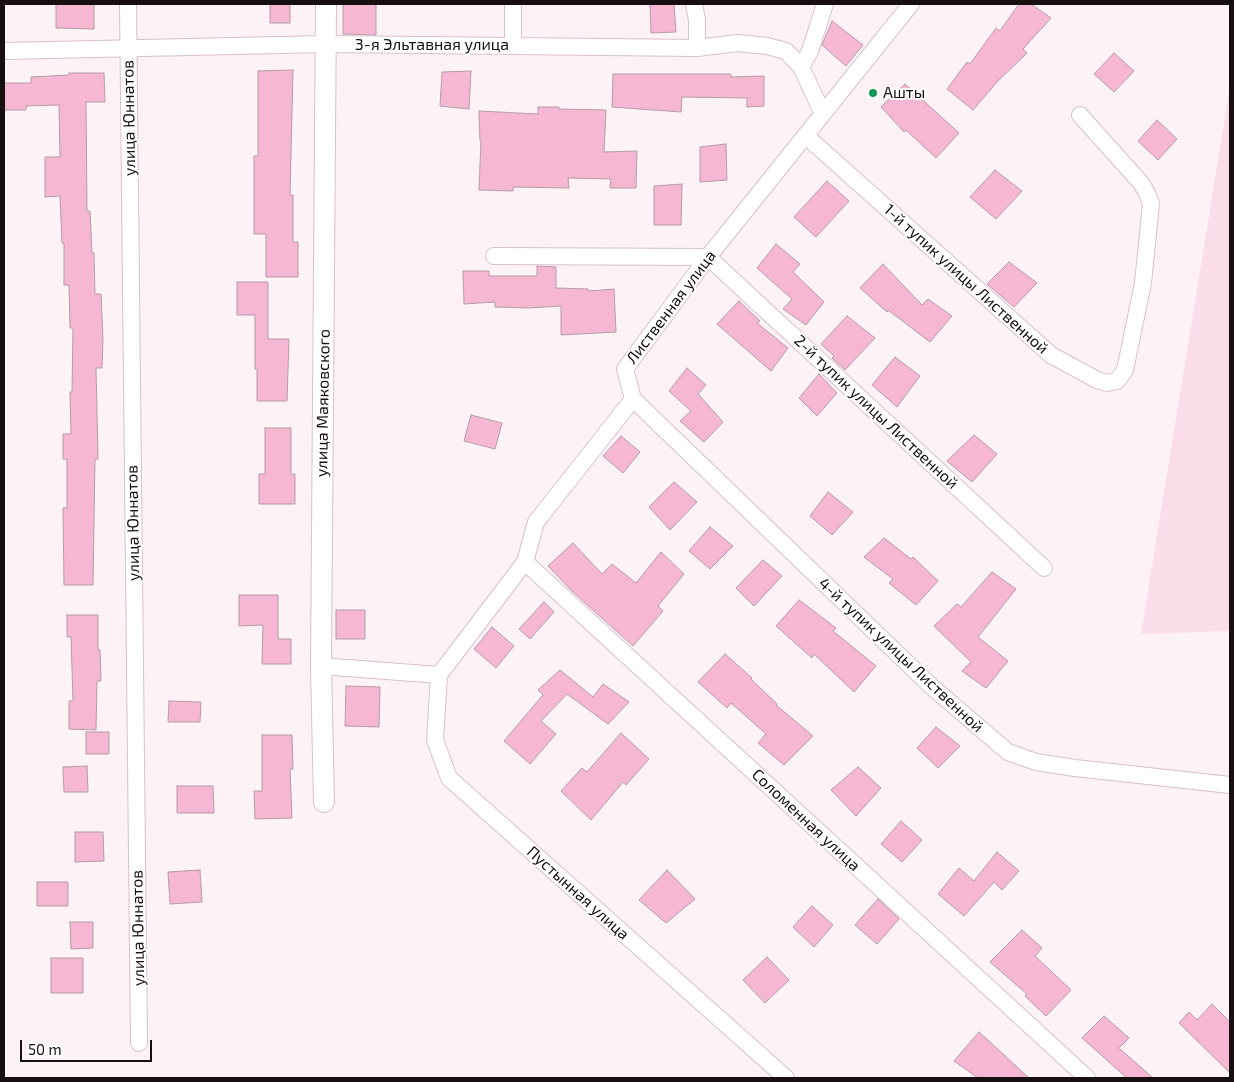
<!DOCTYPE html>
<meta charset="utf-8">
<style>
body{margin:0}
#map{position:relative;width:1234px;height:1082px;overflow:hidden;background:#fdf2f6;font-family:"Exo 2",sans-serif}
canvas{display:block}
.frame{position:absolute;inset:0;border:5px solid #170f12;pointer-events:none}
.scale{position:absolute;left:20px;top:1040px;width:132px;height:22px;box-sizing:border-box;border:2px solid #170f12;border-top:0;padding-left:6px;font-size:15px;line-height:18px;white-space:nowrap;color:#170f12;-webkit-text-stroke:4px #fff;paint-order:stroke}
</style>
<div id="map">
<canvas width="1234" height="1082"></canvas>
<div class="frame"></div>
<div class="scale">50 m</div>
</div>
<script>
const ctx = document.querySelector('canvas').getContext('2d');
ctx.lineJoin = 'round';
function fillPath(path, color) { ctx.fillStyle = color; ctx.fill(path, 'evenodd'); }
const poly = rows => new Path2D(rows.map(r => 'M' + r).join(''));
function trace(path, color, width, dash) { ctx.strokeStyle = color; ctx.lineWidth = width; ctx.lineCap = dash ? 'butt' : 'round'; ctx.setLineDash(dash || []); ctx.stroke(path); }
function write(font, color, halo, rows, align = 'center') {
  ctx.font = font + ' "Exo 2",sans-serif'; ctx.lineWidth = 4; ctx.setLineDash([]); ctx.textBaseline = 'middle'; ctx.strokeStyle = halo; ctx.fillStyle = color; for (const [text, x, y, turn = 0] of rows) {
    ctx.save(); ctx.translate(x, y); ctx.rotate((+turn || 0) * Math.PI / 180); ctx.textAlign = isNaN(turn) ? turn : align; if (halo) ctx.strokeText(text, 0, 0); ctx.fillText(text, 0, 0); ctx.restore();
  }
}
fillPath(poly([
 [1230,84,1230,631,1141,634,1227,105]
]), '#fbdce9');
const building = poly([
 [56,4,94,4,94,29,56,28,56,4],
 [270,4,290,4,290,23,270,23,270,4],
 [343,4,376,4,376,35,343,34,343,4],
 [650,4,674,4,676,32,651,33,650,4],
 [1019,4,1031,4,1051,18,1023,49,1027,53,997,82,973,110,947,89,967,62,970,64,996,28,1000,31,1019,4],
 [832,21,863,45,846,66,822,45,832,21],
 [1114,53,1134,71,1114,92,1094,74,1114,53],
 [293,70,290,195,293,195,293,242,298,242,298,277,266,277,266,234,254,234,254,156,258,156,258,71,293,70],
 [471,71,469,109,440,106,442,72,471,71],
 [69,73,104,73,105,102,86,102,87,211,90,211,92,253,94,253,95,294,101,294,103,339,102,368,96,368,98,459,95,459,93,585,64,585,63,508,67,508,67,459,63,459,63,434,71,434,70,392,72,392,73,328,70,328,69,285,64,285,64,243,62,243,60,196,45,197,45,157,60,157,59,105,26,106,26,110,4,110,4,83,31,83,31,77,69,75,69,73],
 [613,74,731,74,731,77,764,76,764,106,747,107,747,98,682,97,681,112,612,107,613,74],
 [905,84,959,133,936,158,906,130,904,132,881,107,905,84],
 [538,107,559,107,559,109,606,110,604,152,637,151,636,188,610,188,611,179,568,178,569,188,513,187,513,191,479,190,481,141,480,141,479,111,538,114,538,107],
 [1157,120,1177,139,1158,160,1138,141,1157,120],
 [726,144,727,180,700,182,700,147,726,144],
 [995,170,1022,191,996,219,970,197,995,170],
 [827,181,849,201,816,237,794,217,827,181],
 [682,184,681,225,654,225,654,186,682,184],
 [776,244,800,264,793,272,824,302,806,325,783,309,792,299,757,268,776,244],
 [1009,262,1037,283,1014,307,987,284,1009,262],
 [883,264,922,305,928,299,952,316,930,342,888,310,887,312,860,288,883,264],
 [537,266,556,267,556,288,588,289,588,291,614,289,616,332,561,335,561,306,528,308,495,307,495,302,464,304,463,271,489,271,489,276,537,276,537,266],
 [237,282,268,282,268,339,289,339,287,401,257,401,257,369,255,369,255,315,237,315,237,282],
 [739,301,760,321,757,323,788,348,771,371,717,324,739,301],
 [847,316,875,338,845,370,832,358,834,356,821,344,847,316],
 [895,357,920,376,897,407,872,385,895,357],
 [687,368,706,385,698,394,723,422,704,442,680,421,691,411,669,391,687,368],
 [819,374,837,393,817,416,799,398,819,374],
 [471,415,502,423,495,449,464,441,471,415],
 [265,428,291,428,291,474,295,474,295,504,259,504,259,474,265,474,265,428],
 [974,435,997,454,972,482,947,461,974,435],
 [621,436,640,452,623,473,603,456,621,436],
 [674,482,697,502,670,530,649,507,674,482],
 [828,492,853,512,832,535,810,516,828,492],
 [710,527,733,546,710,569,689,551,710,527],
 [884,538,911,559,913,557,938,581,916,605,889,583,893,579,864,557,884,538],
 [573,543,602,574,612,564,636,583,661,552,684,574,658,606,663,611,633,646,572,591,548,566,573,543],
 [763,560,782,576,754,606,736,588,763,560],
 [992,572,1016,589,978,637,1008,661,986,688,962,671,971,662,934,626,957,604,961,607,992,572],
 [239,595,278,595,278,639,291,639,291,664,262,664,263,625,239,626,239,595],
 [799,600,836,628,833,631,876,666,854,692,814,654,812,658,776,626,799,600],
 [544,602,554,612,530,639,519,629,544,602],
 [336,610,365,610,365,639,336,639,336,610],
 [67,615,98,615,98,650,100,650,101,681,97,681,96,730,69,729,69,701,73,701,71,637,67,637,67,615],
 [492,627,514,646,496,668,474,649,492,627],
 [725,654,752,678,751,679,777,704,776,705,813,736,784,765,758,743,766,734,731,703,727,708,698,682,725,654],
 [560,670,593,697,603,684,629,702,608,724,567,694,541,721,556,734,530,764,504,741,543,695,538,690,560,670],
 [346,686,380,687,379,727,345,726,346,686],
 [169,701,201,702,200,722,168,722,169,701],
 [936,727,960,746,938,768,917,748,936,727],
 [86,732,109,732,109,754,86,754,86,732],
 [621,733,649,759,626,785,623,782,591,820,561,791,582,768,587,772,621,733],
 [262,735,292,735,293,769,290,769,292,818,255,819,254,791,262,791,262,735],
 [87,766,88,792,64,792,63,767,87,766],
 [858,767,881,788,856,816,831,790,858,767],
 [177,786,213,786,214,813,177,813,177,786],
 [901,821,922,840,902,862,881,844,901,821],
 [75,832,103,832,104,861,75,862,75,832],
 [997,852,1019,871,1002,890,994,882,964,916,938,894,959,868,974,881,997,852],
 [200,870,202,902,170,904,168,872,200,870],
 [667,870,695,899,666,923,639,900,667,870],
 [37,882,68,882,68,906,37,906,37,882],
 [878,899,899,919,877,944,855,925,878,899],
 [812,906,833,925,814,947,793,927,812,906],
 [70,922,93,922,93,948,71,949,70,922],
 [1022,930,1042,948,1035,956,1071,990,1046,1016,1025,996,1027,994,990,962,1022,930],
 [767,957,789,980,765,1003,743,980,767,957],
 [51,958,83,958,83,993,51,993,51,958],
 [1212,1004,1230,1022,1230,1073,1179,1023,1189,1012,1197,1020,1212,1004],
 [1104,1016,1129,1038,1119,1048,1153,1078,1127,1078,1082,1038,1104,1016],
 [979,1032,1003,1054,1029,1078,978,1078,954,1061,979,1032]
]);
fillPath(building, '#f6b7d3');
trace(building, '#b59ca6', 1);
const minor = poly([
 [128,4,139,1043],
 [513,4,513,46],
 [694,4,697,20,697,48],
 [4,51,327,44,697,48,738,43,767,46,786,51,801,67,823,114],
 [801,67,810,51,825,4],
 [806,136,1051,355,1097,380,1107,383,1117,381,1125,370,1143,283,1151,204,1147,193,1141,183,1080,115],
 [494,256,708,257,1044,568],
 [633,399,932,687,1008,752,1036,762,1075,768,1230,785],
 [525,562,1087,1078],
 [321,666,439,675,525,562,536,522,633,399,625,369,708,257,911,4],
 [439,675,435,740,449,778,786,1078]
]);
const tertiary = poly([
 [324,802,321,666,326,4]
]);
trace(minor, '#dac0cb', 18);
trace(tertiary, '#dac0cb', 22);
trace(minor, '#fff', 16);
trace(tertiary, '#fff', 20);
for (const [x, y, r, color] of [
 [873,93,5,"#119757"]
]) { const dot = new Path2D(); dot.arc(x, y, r, 0, 2 * Math.PI); ctx.fillStyle = color; ctx.fill(dot); trace(dot, '#fff', 2); }
write('16px', '#170f12', '#fff', [
 ["3-я Эльтавная улица",432,45],
 ["улица Юннатов",129,118,-91],
 ["1-й тупик улицы Лиственной",966,279,42],
 ["Лиственная улица",671,307,-53],
 ["улица Маяковского",323,403,-89],
 ["2-й тупик улицы Лиственной",876,412,43],
 ["улица Юннатов",133,523,-91],
 ["4-й тупик улицы Лиственной",901,655,43],
 ["Соломенная улица",806,820,43],
 ["Пустынная улица",578,893,42],
 ["улица Юннатов",138,928,-91]
]);
write('16px', '#170f12', '#fff', [
 ["Ашты",883,93]
], 'left');
</script>
